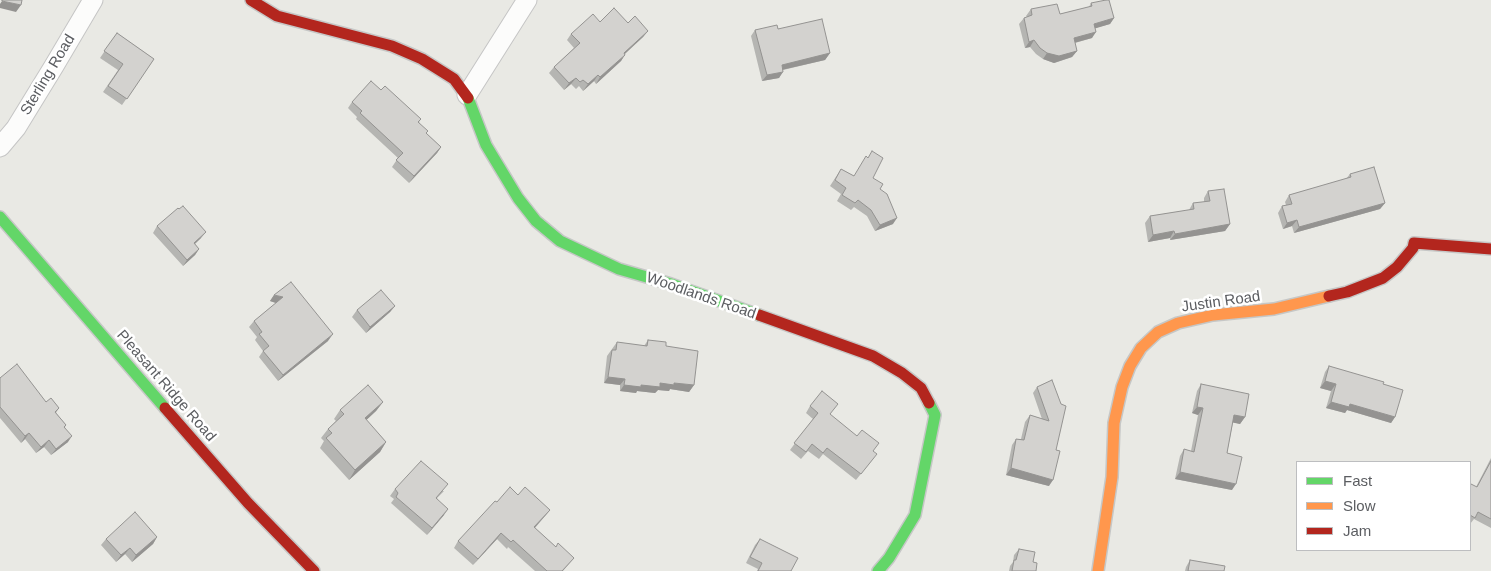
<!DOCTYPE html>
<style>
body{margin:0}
#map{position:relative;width:1491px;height:571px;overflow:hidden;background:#e9e9e4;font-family:Helvetica,sans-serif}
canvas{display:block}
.legend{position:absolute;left:1296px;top:461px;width:175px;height:90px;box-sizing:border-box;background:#fff;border:1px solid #bdbec0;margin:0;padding:6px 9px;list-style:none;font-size:15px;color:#5b5d61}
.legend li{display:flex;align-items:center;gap:10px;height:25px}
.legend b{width:25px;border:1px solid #bdbec0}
</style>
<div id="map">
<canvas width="1491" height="571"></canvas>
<ul class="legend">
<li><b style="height:6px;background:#63d668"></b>Fast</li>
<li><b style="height:6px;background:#ff974d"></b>Slow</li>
<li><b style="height:6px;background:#b3261e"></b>Jam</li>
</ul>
</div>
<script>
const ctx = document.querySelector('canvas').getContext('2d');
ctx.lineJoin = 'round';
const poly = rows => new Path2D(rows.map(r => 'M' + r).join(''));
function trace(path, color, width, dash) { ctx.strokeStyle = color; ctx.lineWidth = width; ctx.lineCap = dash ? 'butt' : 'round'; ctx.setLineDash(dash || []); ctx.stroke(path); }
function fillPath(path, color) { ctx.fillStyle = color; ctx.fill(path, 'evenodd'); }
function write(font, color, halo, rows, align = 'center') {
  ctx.font = font + ' Helvetica,sans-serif'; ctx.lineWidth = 5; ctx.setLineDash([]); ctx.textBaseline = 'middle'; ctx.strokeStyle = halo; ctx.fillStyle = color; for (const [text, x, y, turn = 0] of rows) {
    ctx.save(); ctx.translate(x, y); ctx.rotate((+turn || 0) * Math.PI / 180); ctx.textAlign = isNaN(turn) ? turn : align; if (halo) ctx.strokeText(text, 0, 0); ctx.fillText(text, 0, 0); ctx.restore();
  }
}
const street = poly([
 [467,95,527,0],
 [0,147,16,128,54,66,93,0]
]);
const fast = poly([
 [468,98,486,145,518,198,536,221,560,241,619,269,671,284,759,315],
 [0,217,165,408],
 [878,571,889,558,915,515,935,415,929,403]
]);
const slow = poly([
 [1098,571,1112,477,1114,423,1122,387,1130,366,1141,348,1158,332,1178,323,1213,315,1274,309,1329,296]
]);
const jam = poly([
 [251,0,277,16,392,46,422,59,454,79,468,98],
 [1329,296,1347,292,1383,278,1397,267,1413,248,1414,243,1491,249],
 [759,315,873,356,902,373,921,388,929,403],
 [165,408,248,503,314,571]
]);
trace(street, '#c5c5c5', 21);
trace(fast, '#c6c7c6', 14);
trace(slow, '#c6c7c6', 14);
trace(jam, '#c6c7c6', 14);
trace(street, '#fcfcfb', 19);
trace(fast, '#63d668', 11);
trace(slow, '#ff974d', 11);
trace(jam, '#b3261e', 11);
fillPath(poly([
 [1091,3,1114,18,1110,24,1095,28,1092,38,1075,43,1077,51,1072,57,1054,63,1043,59,1036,54,1030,47,1025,48,1019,24,1024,18,1027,17,1026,16,1031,9,1060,14,1089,7],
 [600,22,628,23,648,31,643,37,625,54,621,61,596,84,594,81,583,91,579,86,576,89,571,84,564,90,549,73,554,67,574,48,567,40,571,34],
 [778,29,830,53,825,60,783,70,779,78,762,81,751,36,755,30],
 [117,33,154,59,122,105,103,92,118,70,100,58],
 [381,90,421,119,419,122,426,133,441,147,437,153,409,183,392,167,398,158,356,119,357,117,348,108,352,102],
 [841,169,854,176,873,178,880,189,893,224,875,231,867,216,854,207,851,210,837,201,841,194,830,186],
 [1350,174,1385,203,1380,209,1294,233,1292,226,1283,229,1278,213,1282,206,1286,205,1285,202,1289,195,1346,179],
 [1208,191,1230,224,1225,231,1170,240,1170,238,1148,242,1145,223,1150,216,1189,210,1193,203,1204,202,1204,198],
 [157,226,201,238,195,244,199,249,195,255,183,266,153,233],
 [274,295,328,341,278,381,259,357,263,351,255,340,257,337,249,327,254,321,276,303,270,301],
 [395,306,390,312,366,333,352,317,357,310],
 [648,340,666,346,694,385,689,392,670,389,669,391,658,390,655,393,637,391,636,393,620,391,620,385,604,383,607,356,617,342,644,346],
 [1329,366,1383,384,1395,417,1391,423,1347,410,1345,413,1326,408,1331,391,1320,388,1325,372],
 [0,378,59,408,56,413,66,425,65,427,68,442,51,455,44,447,36,453,25,439,21,443,0,418],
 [1052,380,1049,486,1006,475,1012,445,1016,439,1021,439,1025,422,1030,415,1042,419,1033,393,1037,387],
 [1201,384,1245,417,1240,424,1233,422,1227,453,1232,490,1175,479,1180,456,1184,449,1191,451,1198,415,1192,413,1197,391],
 [383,402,376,411,366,420,386,442,380,452,349,480,320,448,324,441,321,438,328,429,336,421,334,419,340,410],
 [810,406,830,415,873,451,872,460,856,480,823,454,819,459,808,451,801,459,790,450,813,419,806,413],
 [1491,458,1491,528,1474,519,1470,524,1470,485,1476,487],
 [395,489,444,491,437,498,444,515,427,535,391,503,394,499,390,496],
 [518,495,550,510,535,528,556,547,574,558,563,571,535,571,508,547,507,549,497,539,473,565,454,548,458,541,497,502],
 [157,537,153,544,132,562,125,554,116,562,101,545,106,539],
 [760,539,791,571,757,571,758,569,746,563,755,545],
 [1019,549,1033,562,1036,571,1009,571,1010,566,1013,562,1014,555],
 [1190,560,1224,571,1185,571,1186,567]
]), '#b5b5b2');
fillPath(poly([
 [2,1,21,5,16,12,0,8,0,4],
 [1114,18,1110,24,1090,30,1094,24],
 [648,31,643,37,619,59,624,53],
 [1096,32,1092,38,1070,44,1074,38],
 [1034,40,1030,47,1025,48,1029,42],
 [1077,51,1072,57,1054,63,1043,59,1047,53],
 [830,53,825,60,777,71,782,65],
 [625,55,621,61,596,84,600,77],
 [783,72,779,78,762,81,767,75],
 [598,75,594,81,583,91,588,84],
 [576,78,571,84,564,90,569,83],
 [441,147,437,153,409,183,414,176],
 [1385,203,1380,209,1294,233,1299,227],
 [897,218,893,224,875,231,880,225],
 [1297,220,1292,226,1283,229,1287,223],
 [1230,224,1225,231,1170,240,1175,234],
 [1174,231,1170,238,1148,242,1153,235],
 [206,232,201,238,189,249,194,243],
 [199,249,195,255,183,266,187,260],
 [274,295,283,297,279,304,270,301],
 [395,306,390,312,366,333,370,327],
 [333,334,328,341,278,381,283,375],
 [608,377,625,379,620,385,604,383],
 [1325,381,1336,384,1331,391,1320,388],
 [660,383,674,383,694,385,689,392,670,389,669,391,658,390,655,393,637,391,636,393,620,391,624,385,641,385],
 [383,402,376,411,358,428,365,418],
 [1331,402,1350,404,1395,417,1391,423,1347,410,1345,413,1326,408],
 [1197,407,1203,408,1198,415,1192,413],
 [1234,415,1245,417,1240,424,1230,422],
 [29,433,25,439,21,443,25,436],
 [72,436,68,442,51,455,56,449],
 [49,440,44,447,36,453,41,447],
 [386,442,380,452,349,480,355,470],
 [1011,468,1053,480,1049,486,1006,475],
 [1180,472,1236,484,1232,490,1175,479],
 [448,509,444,515,427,535,432,528],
 [550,510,545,516,530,533,534,527],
 [501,533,497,539,473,565,478,559],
 [157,537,153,544,132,562,136,555],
 [130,548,125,554,116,562,121,555]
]), '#949391');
const building = poly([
 [2,0,22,0,21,5,2,1,2,0],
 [1106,0,1109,0,1114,18,1094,24,1096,32,1074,38,1077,51,1059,56,1047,53,1040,48,1034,40,1029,42,1024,18,1032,15,1031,9,1057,4,1060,14,1092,6,1091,3,1106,0],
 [614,8,628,23,635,16,648,31,624,53,625,55,600,77,598,75,588,84,583,80,580,82,576,78,569,83,554,67,580,43,571,34,593,14,600,22,614,8],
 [822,19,830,53,782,65,783,72,767,75,755,30,777,25,778,29,822,19],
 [117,33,154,59,127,99,108,86,123,64,104,51,117,33],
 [371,81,381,90,385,86,421,119,418,122,428,131,426,133,441,147,414,176,396,160,403,153,360,113,362,111,352,102,371,81],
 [872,151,883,158,873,178,883,184,880,189,887,194,897,218,880,225,871,210,858,200,855,203,842,195,846,188,835,180,841,169,854,176,866,156,868,158,872,151],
 [1374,167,1385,203,1299,227,1297,220,1287,223,1282,206,1292,204,1289,195,1351,177,1350,174,1374,167],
 [1224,189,1230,224,1175,234,1174,231,1153,235,1150,216,1194,209,1193,203,1210,201,1208,191,1224,189],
 [183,206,206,232,194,243,199,249,187,260,157,226,178,208,179,209,183,206],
 [291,282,333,334,283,375,263,351,269,346,259,334,262,332,254,321,283,297,274,295,291,282],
 [381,290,395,306,370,327,357,310,381,290],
 [648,340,666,342,666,346,698,351,694,385,674,383,674,385,660,383,660,387,641,385,641,387,624,385,625,379,608,377,612,350,616,350,617,342,647,346,648,340],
 [17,364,46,402,51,398,59,408,55,412,66,425,64,427,72,436,56,449,49,440,41,447,29,433,25,436,0,407,0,378,17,364],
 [1329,366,1384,382,1383,384,1403,390,1395,417,1350,404,1349,407,1331,402,1336,384,1325,381,1329,366],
 [1052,380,1061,404,1066,406,1056,450,1060,451,1053,480,1011,468,1016,439,1024,440,1030,415,1049,421,1037,387,1052,380],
 [1201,384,1249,394,1245,417,1234,415,1227,453,1242,457,1236,484,1180,472,1184,449,1194,452,1203,408,1197,407,1201,384],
 [368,385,383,402,365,418,386,442,355,470,326,438,332,433,328,429,344,414,340,410,368,385],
 [822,391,838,404,830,414,857,436,862,430,879,443,873,451,877,454,861,474,827,448,823,453,812,444,806,452,794,443,818,413,810,406,822,391],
 [421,461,448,484,436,498,448,509,432,528,396,497,398,493,395,489,421,461],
 [1491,461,1491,519,1478,512,1475,518,1470,515,1470,486,1471,484,1477,487,1491,461],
 [510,487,518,495,525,487,550,510,534,527,556,547,558,543,574,558,562,571,547,571,513,540,511,542,501,533,478,559,458,541,495,501,497,502,510,487],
 [135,512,157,537,136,555,130,548,121,555,106,539,135,512],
 [760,539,798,558,791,571,758,571,762,563,750,557,760,539],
 [1019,549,1035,552,1033,562,1037,563,1036,571,1012,571,1014,560,1016,560,1019,549],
 [1190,560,1225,566,1224,571,1188,571,1190,560]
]);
fillPath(building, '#d3d2cf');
trace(building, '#949391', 1);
write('15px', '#5b5d61', '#fff', [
 ["Sterling Road",48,75,-59],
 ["Woodlands Road",701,296,19],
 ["Justin Road",1221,302,-8],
 ["Pleasant Ridge Road",166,386,49]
]);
</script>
